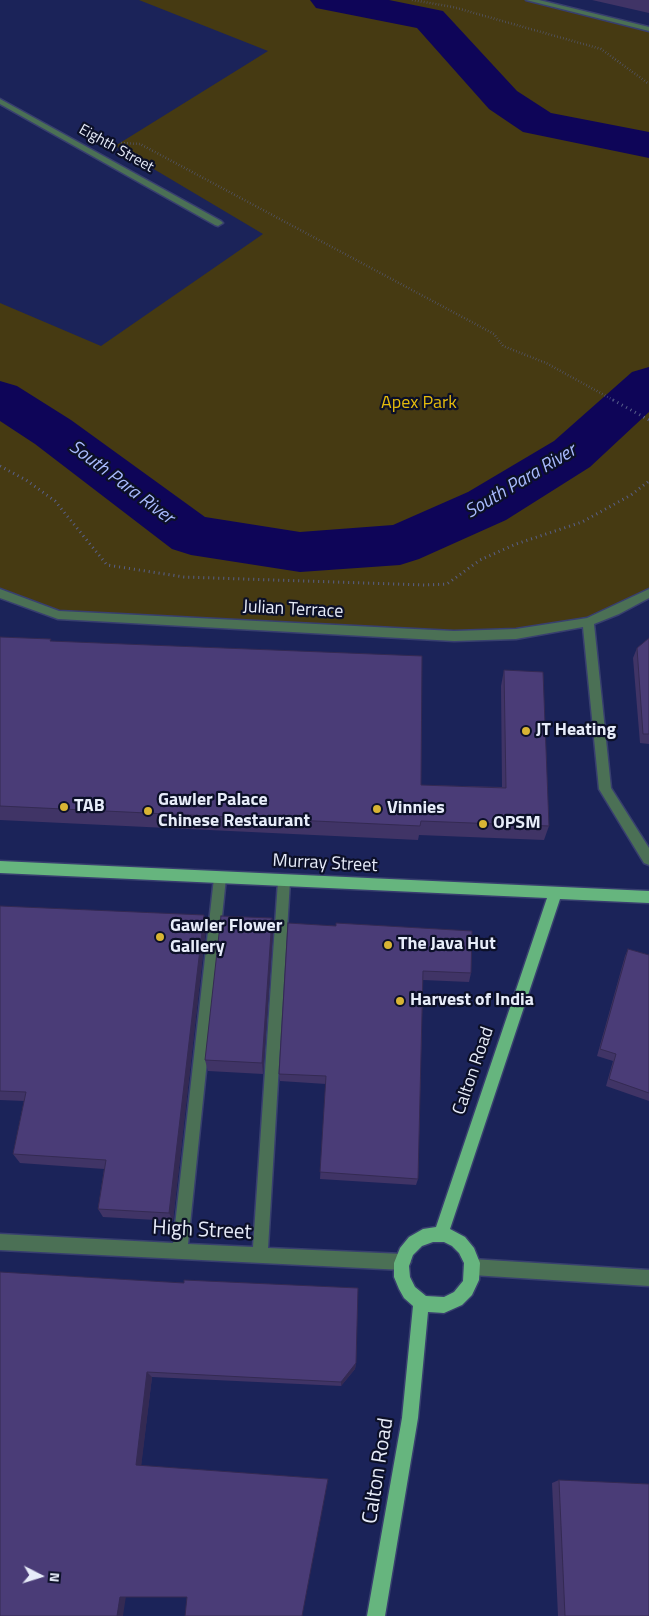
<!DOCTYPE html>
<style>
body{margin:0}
#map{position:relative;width:649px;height:1616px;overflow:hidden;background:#1b2359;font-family:"Titillium Web",sans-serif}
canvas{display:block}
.north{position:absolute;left:15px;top:1551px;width:50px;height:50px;-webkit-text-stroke:4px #0c1028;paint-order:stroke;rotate:95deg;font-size:14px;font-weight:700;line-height:20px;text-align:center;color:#e7ecf9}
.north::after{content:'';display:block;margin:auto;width:18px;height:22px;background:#e7ecf9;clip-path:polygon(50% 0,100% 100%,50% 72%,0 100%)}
</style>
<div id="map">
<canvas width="649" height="1616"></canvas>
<div class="north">N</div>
</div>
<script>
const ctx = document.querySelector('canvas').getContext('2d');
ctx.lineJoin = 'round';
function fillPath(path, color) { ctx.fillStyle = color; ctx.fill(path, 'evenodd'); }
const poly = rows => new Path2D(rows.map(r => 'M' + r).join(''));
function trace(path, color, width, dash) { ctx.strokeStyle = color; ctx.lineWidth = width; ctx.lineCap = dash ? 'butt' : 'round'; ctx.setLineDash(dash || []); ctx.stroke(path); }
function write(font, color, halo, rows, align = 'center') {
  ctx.font = font + ' "Titillium Web",sans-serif'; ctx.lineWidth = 4.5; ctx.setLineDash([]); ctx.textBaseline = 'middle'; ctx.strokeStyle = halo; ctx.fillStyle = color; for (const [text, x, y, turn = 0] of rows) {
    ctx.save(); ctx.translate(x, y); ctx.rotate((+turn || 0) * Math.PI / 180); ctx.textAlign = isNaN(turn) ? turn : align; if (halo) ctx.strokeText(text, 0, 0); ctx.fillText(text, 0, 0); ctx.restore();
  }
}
fillPath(poly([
 [139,0,530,0,649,29,649,593,588,622,516,634,58,615,0,593,0,303,101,346,263,234,115,146,268,51]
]), '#463a12');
fillPath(poly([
 [310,0,389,0,443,11,517,91,551,113,649,132,649,158,523,132,489,109,417,28,316,8,310,0],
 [649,367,649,412,590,467,506,520,419,559,400,565,300,572,191,555,172,549,35,444,0,421,0,381,17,386,71,420,205,517,300,532,393,525,468,492,554,441,632,372,649,367]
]), '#0e0558');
const minor = poly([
 [526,0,539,0,649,27,649,31,526,0],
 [0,99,221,221,223,223,218,226,215,225,0,104,0,99],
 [0,589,59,611,454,631,516,629,587,618,649,589,649,598,619,614,594,624,611,788,649,848,649,865,644,863,599,789,583,627,516,639,454,641,58,619,0,598,0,589],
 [220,872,225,874,226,878,188,1244,253,1247,278,881,279,877,284,875,289,877,290,881,268,1248,403,1254,408,1257,411,1262,408,1267,403,1270,0,1250,0,1234,173,1243,214,878,215,874,220,872],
 [472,1259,649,1270,649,1286,472,1275,467,1272,464,1267,467,1262,472,1259]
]);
const major = poly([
 [0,861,649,891,649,903,560,899,450,1229,465,1237,474,1248,480,1263,479,1280,472,1295,462,1305,444,1313,428,1312,418,1418,385,1616,367,1616,402,1418,413,1306,404,1298,399,1289,394,1277,394,1263,400,1248,409,1237,423,1229,436,1227,547,898,0,873,0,861],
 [433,1242,444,1242,452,1246,459,1253,464,1263,463,1281,454,1292,444,1297,426,1296,415,1287,410,1277,409,1266,413,1255,422,1246,433,1242]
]);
trace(minor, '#383f6f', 3);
trace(major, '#383f6f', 3);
trace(poly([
 [412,0,453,7,601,49,649,84],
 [121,143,140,144,494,334,503,346,546,363,615,401]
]), '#59608a', 2.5, [0.5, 2.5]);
trace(poly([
 [613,400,649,420],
 [0,466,26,480,55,501,107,565,184,577,425,585,447,584,480,560,516,544,582,522,631,495,649,481]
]), '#59608a', 3, [1, 4]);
fillPath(minor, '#4b7055');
fillPath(major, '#66b57e');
fillPath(poly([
 [592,0,649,0,649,13],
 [0,637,52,642,421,785,502,787,501,686,504,670,549,826,544,840,419,835,418,840,0,820],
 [649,638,649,744,640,743,633,658,637,648],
 [0,906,206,928,173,1221,103,1217,98,1209,104,1169,20,1163,13,1154,24,1101,0,1100],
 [272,918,273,931,263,1074,208,1071,205,1060],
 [288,923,471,973,469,982,423,980,418,1179,416,1185,320,1179,326,1084,280,1081,279,1074],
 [628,949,649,955,649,1101,606,1086,613,1061,597,1056,625,956],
 [0,1272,356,1363,355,1369,341,1386,152,1377,141,1465,187,1597],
 [559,1480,649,1616,558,1616,552,1483]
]), '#403466');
fillPath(poly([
 [204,915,206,928,173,1221,169,1213],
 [272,918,273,931,263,1074,262,1063],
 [356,1363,355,1369,341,1386,341,1382],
 [147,1372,152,1377,141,1468,136,1465],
 [126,1596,123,1616,117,1616,120,1597]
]), '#342a53');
const building = poly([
 [0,637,51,639,50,641,422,656,421,785,506,788,504,670,543,672,549,826,421,821,420,826,0,806,0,637],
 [649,638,649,734,643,734,637,648,649,638],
 [0,906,204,915,169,1213,98,1209,106,1160,13,1154,26,1092,0,1091,0,906],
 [221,916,272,918,262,1063,205,1060,221,916],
 [288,923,336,926,336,923,472,931,471,973,423,971,418,1179,320,1172,326,1076,279,1074,288,923],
 [628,949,649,955,649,1093,609,1079,616,1054,600,1049,628,949],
 [0,1272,184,1283,184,1280,358,1288,356,1363,341,1382,147,1372,136,1465,328,1479,302,1616,185,1616,187,1597,120,1597,117,1616,0,1616,0,1272],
 [559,1480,649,1484,649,1616,565,1616,559,1480]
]);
fillPath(building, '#4a3c77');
trace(building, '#342a53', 1);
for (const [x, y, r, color] of [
 [526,731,5,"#d8b434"],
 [64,807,5,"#d8b434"],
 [377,809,5,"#d8b434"],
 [148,811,5,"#d8b434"],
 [483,824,5,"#d8b434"],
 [160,937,5,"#d8b434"],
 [388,945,5,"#d8b434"],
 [400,1001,5,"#d8b434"]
]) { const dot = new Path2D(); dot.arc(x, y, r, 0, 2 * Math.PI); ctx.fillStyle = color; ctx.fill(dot); trace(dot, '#0c1028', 2); }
write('15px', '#e7ecf9', '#0c1028', [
 ["Eighth Street",116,149,29]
]);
write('18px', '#e5bb0c', '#0c1028', [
 ["Apex Park",419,404]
]);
write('18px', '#e7ecf9', '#0c1028', [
 ["Julian Terrace",293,610,3],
 ["Murray Street",325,864,3],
 ["Calton Road",474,1071,-71]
]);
write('bold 18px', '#e7ecf9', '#0c1028', [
 ["JT Heating",536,731],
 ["Gawler Palace",158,801],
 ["Chinese Restaurant",158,822],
 ["TAB",74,807],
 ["Vinnies",387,809],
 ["OPSM",493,824],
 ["Gawler Flower",170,927],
 ["Gallery",170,948],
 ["The Java Hut",398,945],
 ["Harvest of India",410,1001]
], 'left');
write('italic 19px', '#a9bbfe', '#0c1028', [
 ["South Para River",521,482,-31],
 ["South Para River",121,483,37]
]);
write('21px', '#e7ecf9', '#0c1028', [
 ["High Street",202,1231,3],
 ["Calton Road",379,1471,-81]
]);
</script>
